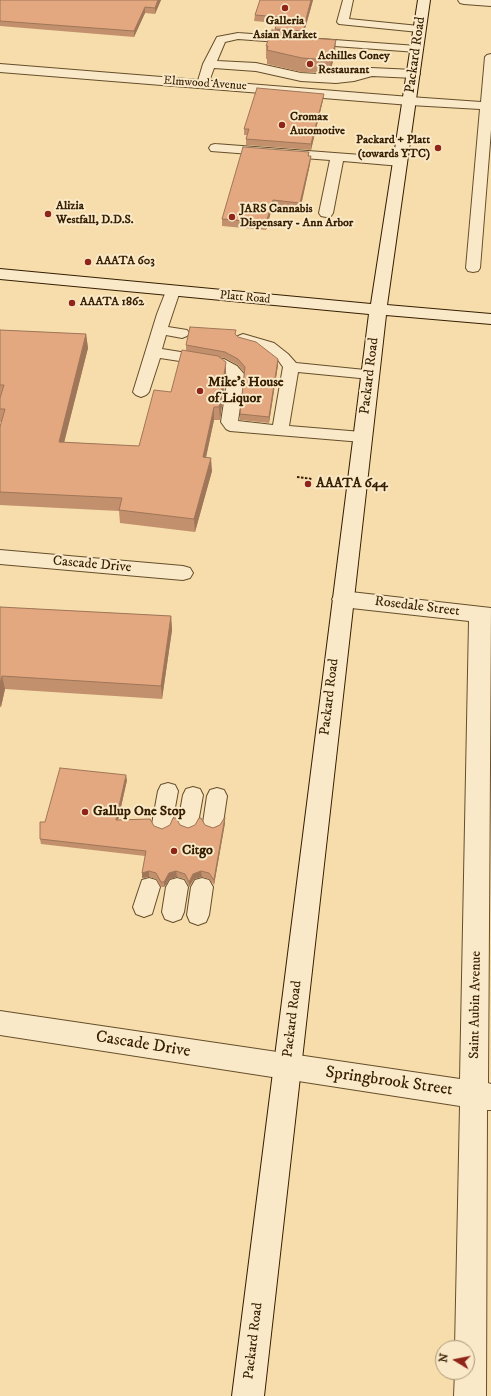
<!DOCTYPE html>
<style>
body{margin:0}
#map{position:relative;width:491px;height:1396px;overflow:hidden;background:#f6ddab;font-family:"IM FELL DW Pica",serif}
canvas{display:block}
.north{position:absolute;left:435px;top:1340px;width:40px;height:40px;box-sizing:border-box;background:#f9e9c8;border:1px solid #ab9878;border-radius:50%;rotate:280deg;font-size:11px;font-weight:700;line-height:16px;text-align:center;color:#361e00}
.north::after{content:'';display:block;margin:auto;width:14px;height:18px;background:#8f2418;clip-path:polygon(50% 0,100% 100%,50% 72%,0 100%)}
</style>
<div id="map">
<canvas width="491" height="1396"></canvas>
<div class="north">N</div>
</div>
<script>
const ctx = document.querySelector('canvas').getContext('2d');
ctx.lineJoin = 'round';
const poly = rows => new Path2D(rows.map(r => 'M' + r).join(''));
function trace(path, color, width, dash) { ctx.strokeStyle = color; ctx.lineWidth = width; ctx.lineCap = dash ? 'butt' : 'round'; ctx.setLineDash(dash || []); ctx.stroke(path); }
function fillPath(path, color) { ctx.fillStyle = color; ctx.fill(path, 'evenodd'); }
function write(font, color, halo, rows, align = 'center') {
  ctx.font = font + ' "IM FELL DW Pica",serif'; ctx.lineWidth = 4; ctx.setLineDash([]); ctx.textBaseline = 'middle'; ctx.strokeStyle = halo; ctx.fillStyle = color; for (const [text, x, y, turn = 0] of rows) {
    ctx.save(); ctx.translate(x, y); ctx.rotate((+turn || 0) * Math.PI / 180); ctx.textAlign = isNaN(turn) ? turn : align; if (halo) ctx.strokeText(text, 0, 0); ctx.fillText(text, 0, 0); ctx.restore();
  }
}
const lane = poly([
 [343,0,353,0,349,19,419,26,425,29,419,32,339,24,337,22,343,0],
 [238,33,417,46,421,47,423,49,421,51,417,52,238,39,225,42,217,61,256,63,301,73,336,75,353,74,371,68,414,70,418,72,420,74,418,76,414,78,372,76,354,81,336,83,301,81,256,71,214,68,207,87,199,87,197,84,203,64,217,37,238,33],
 [491,54,491,130,480,268,478,271,473,272,468,271,466,268,480,109,410,105,406,104,404,101,406,98,410,97,481,102,485,57,487,55,491,54],
 [215,144,401,158,406,159,407,162,406,165,401,166,343,161,333,213,331,216,326,217,321,216,319,213,330,160,211,151,209,148,211,145,215,144],
 [173,287,178,288,180,291,168,327,187,330,189,333,187,336,182,338,166,335,162,349,224,359,237,366,244,374,244,379,238,421,273,425,283,367,278,360,264,349,238,342,236,339,238,336,243,334,274,343,288,354,296,363,375,371,378,374,375,377,370,379,298,372,289,426,362,432,368,433,370,437,368,441,362,442,230,431,226,429,221,422,228,375,219,368,206,365,160,358,149,392,146,395,141,397,136,395,133,392,157,314,166,291,168,288,173,287],
 [168,783,175,785,178,791,172,824,169,830,162,833,155,830,152,824,158,791,161,785,168,783],
 [193,787,200,789,203,795,198,823,195,829,188,832,181,829,178,823,183,795,186,789,193,787],
 [217,788,224,790,227,796,223,823,220,829,213,832,206,829,203,823,207,796,210,790,217,788],
 [149,878,156,880,160,887,152,914,144,917,136,914,133,907,142,880,149,878],
 [177,878,184,880,188,887,184,912,181,919,173,922,165,919,162,912,166,887,170,880,177,878],
 [202,878,209,880,213,887,209,915,206,922,198,925,190,922,187,915,191,887,195,880,202,878]
]);
const street = poly([
 [458,0,491,0,491,6,464,4,460,3,458,0],
 [0,64,410,97,415,98,417,101,415,104,410,105,0,72,0,64],
 [0,550,183,566,190,568,193,573,190,578,183,580,0,564,0,550],
 [342,591,491,608,488,1083,491,1084,491,1110,487,1110,486,1396,454,1396,455,1372,467,1372,467,1348,455,1348,460,1106,0,1035,0,1011,460,1079,469,621,342,607,335,604,332,599,335,594,342,591]
]);
const secondary = poly([
 [418,0,430,0,387,305,491,314,491,324,386,315,264,1396,232,1396,369,314,0,279,0,269,371,304,418,0]
]);
trace(lane, '#664e2b', 2);
trace(street, '#664e2b', 2);
trace(secondary, '#361e00', 2);
trace(poly([
 [297,477,312,479]
]), '#361e00', 2, [2.5, 1.5]);
fillPath(lane, '#f9e9c8');
fillPath(street, '#f9e9c8');
fillPath(secondary, '#f9e9c8');
fillPath(poly([
 [0,0,161,0,155,14,145,13,134,37,0,26],
 [313,0,303,36,301,36,301,37,335,53,330,73,301,72,267,64,267,59,266,59,266,46,275,30,277,23,254,21,255,15],
 [323,100,311,150,246,145,246,139,247,135,244,135,244,129],
 [309,152,309,156,311,156,310,164,300,210,272,208,266,230,222,226,222,219],
 [0,330,86,334,88,348,64,442,139,446,171,392,186,350,186,345,236,335,238,337,278,365,269,423,240,420,240,414,244,372,238,365,225,358,219,357,226,376,220,420,214,420,206,458,212,471,195,532,120,523,119,511,0,505,0,427,1,422,0,422],
 [0,607,171,616,172,630,162,699,5,689,1,707,0,707],
 [127,780,118,820,154,826,162,829,180,825,188,828,205,825,213,828,220,825,225,817,225,823,214,885,209,879,202,877,194,879,189,887,185,879,177,877,170,879,164,887,161,887,156,879,149,877,142,878,145,856,41,844,40,839,45,822]
]), '#c3906d');
fillPath(poly([
 [158,0,161,0,155,14,155,8],
 [311,0,313,0,303,36,303,31],
 [145,7,145,13,134,37,134,31],
 [336,40,335,53,330,73,331,60],
 [324,94,323,100,311,150,311,144],
 [311,156,310,164,300,210,300,203],
 [273,200,272,208,266,230,266,223],
 [86,334,88,348,61,455,59,442],
 [278,359,278,365,269,423,269,417],
 [226,362,226,376,220,420,219,407],
 [214,407,214,420,203,470,203,457],
 [211,458,212,471,195,532,194,519],
 [171,616,172,630,162,699,161,686],
 [2,676,5,689,1,707,0,703,0,684],
 [126,775,127,780,117,825,116,820],
 [225,817,225,823,214,885,214,880],
 [149,871,149,877,142,878,142,873],
 [176,871,177,877,170,879,164,887,164,882,169,873],
 [201,871,202,877,194,879,189,887,189,882,193,874]
]), '#9f7659');
const building = poly([
 [0,0,158,0,155,8,145,7,134,31,0,21,0,0],
 [260,0,311,0,303,31,275,29,279,17,255,15,260,0],
 [272,30,301,32,299,37,336,40,331,60,302,58,267,50,268,46,266,46,272,30],
 [257,88,324,94,311,144,246,139,249,129,244,129,257,88],
 [243,147,309,152,308,156,311,156,300,203,273,200,266,223,222,219,243,147],
 [190,327,236,330,235,334,238,337,256,342,278,359,269,417,240,414,245,367,238,359,225,352,186,345,190,327],
 [0,330,86,334,59,442,139,446,154,390,171,392,182,350,218,356,226,362,219,407,214,407,203,457,211,458,194,519,119,510,122,498,0,492,0,427,5,409,0,409,0,398,4,385,0,385,0,330],
 [0,607,171,616,161,686,2,676,0,684,0,607],
 [60,768,126,775,116,820,150,819,154,826,162,829,170,825,173,818,176,818,180,825,188,828,195,825,199,818,201,818,205,825,213,828,220,825,225,817,214,880,209,873,201,871,193,874,189,882,185,874,176,871,169,873,164,882,161,882,156,873,149,871,142,873,146,851,40,839,40,822,45,822,60,768]
]);
fillPath(building, '#e3a87f');
trace(building, '#9f7659', 1);
for (const [x, y, r, color] of [
 [285,8,4,"#8f2418"],
 [310,64,4,"#8f2418"],
 [282,125,4,"#8f2418"],
 [438,148,4,"#8f2418"],
 [48,214,4,"#8f2418"],
 [232,217,4,"#8f2418"],
 [88,262,4,"#8f2418"],
 [72,303,4,"#8f2418"],
 [200,391,4,"#8f2418"],
 [308,484,4,"#8f2418"],
 [85,812,4,"#8f2418"],
 [174,851,4,"#8f2418"]
]) { const dot = new Path2D(); dot.arc(x, y, r, 0, 2 * Math.PI); ctx.fillStyle = color; ctx.fill(dot); trace(dot, '#f9e9c8', 1.5); }
write('bold 12px', '#361e00', '#f9e9c8', [
 ["Galleria",285,22,"center"],
 ["Asian Market",285,36,"center"],
 ["Achilles Coney",318,57],
 ["Restaurant",318,71],
 ["Cromax",290,118],
 ["Automotive",290,132],
 ["Packard + Platt",430,141,"right"],
 ["(towards YTC)",430,155,"right"],
 ["Alizia",56,207],
 ["Westfall, D.D.S.",56,221],
 ["JARS Cannabis",240,210],
 ["Dispensary - Ann Arbor",240,224],
 ["AAATA 603",96,262],
 ["AAATA 1862",80,303]
], 'left');
write('12px', '#361e00', '#f9e9c8', [
 ["Elmwood Avenue",205,84,4],
 ["Platt Road",245,298,5]
]);
write('14px', '#361e00', '#f9e9c8', [
 ["Packard Road",416,55,-82],
 ["Packard Road",370,376,-83],
 ["Cascade Drive",92,565,5],
 ["Rosedale Street",417,607,7],
 ["Packard Road",330,697,-83],
 ["Saint Aubin Avenue",476,1005,-89],
 ["Packard Road",293,1019,-83],
 ["Packard Road",254,1341,-83]
]);
write('bold 14px', '#361e00', '#f9e9c8', [
 ["Mike's House",208,383],
 ["of Liquor",208,399],
 ["AAATA 644",316,484],
 ["Gallup One Stop",93,812],
 ["Citgo",182,851]
], 'left');
write('17px', '#361e00', '#f9e9c8', [
 ["Cascade Drive",143,1045,9],
 ["Springbrook Street",389,1082,8]
]);
</script>
